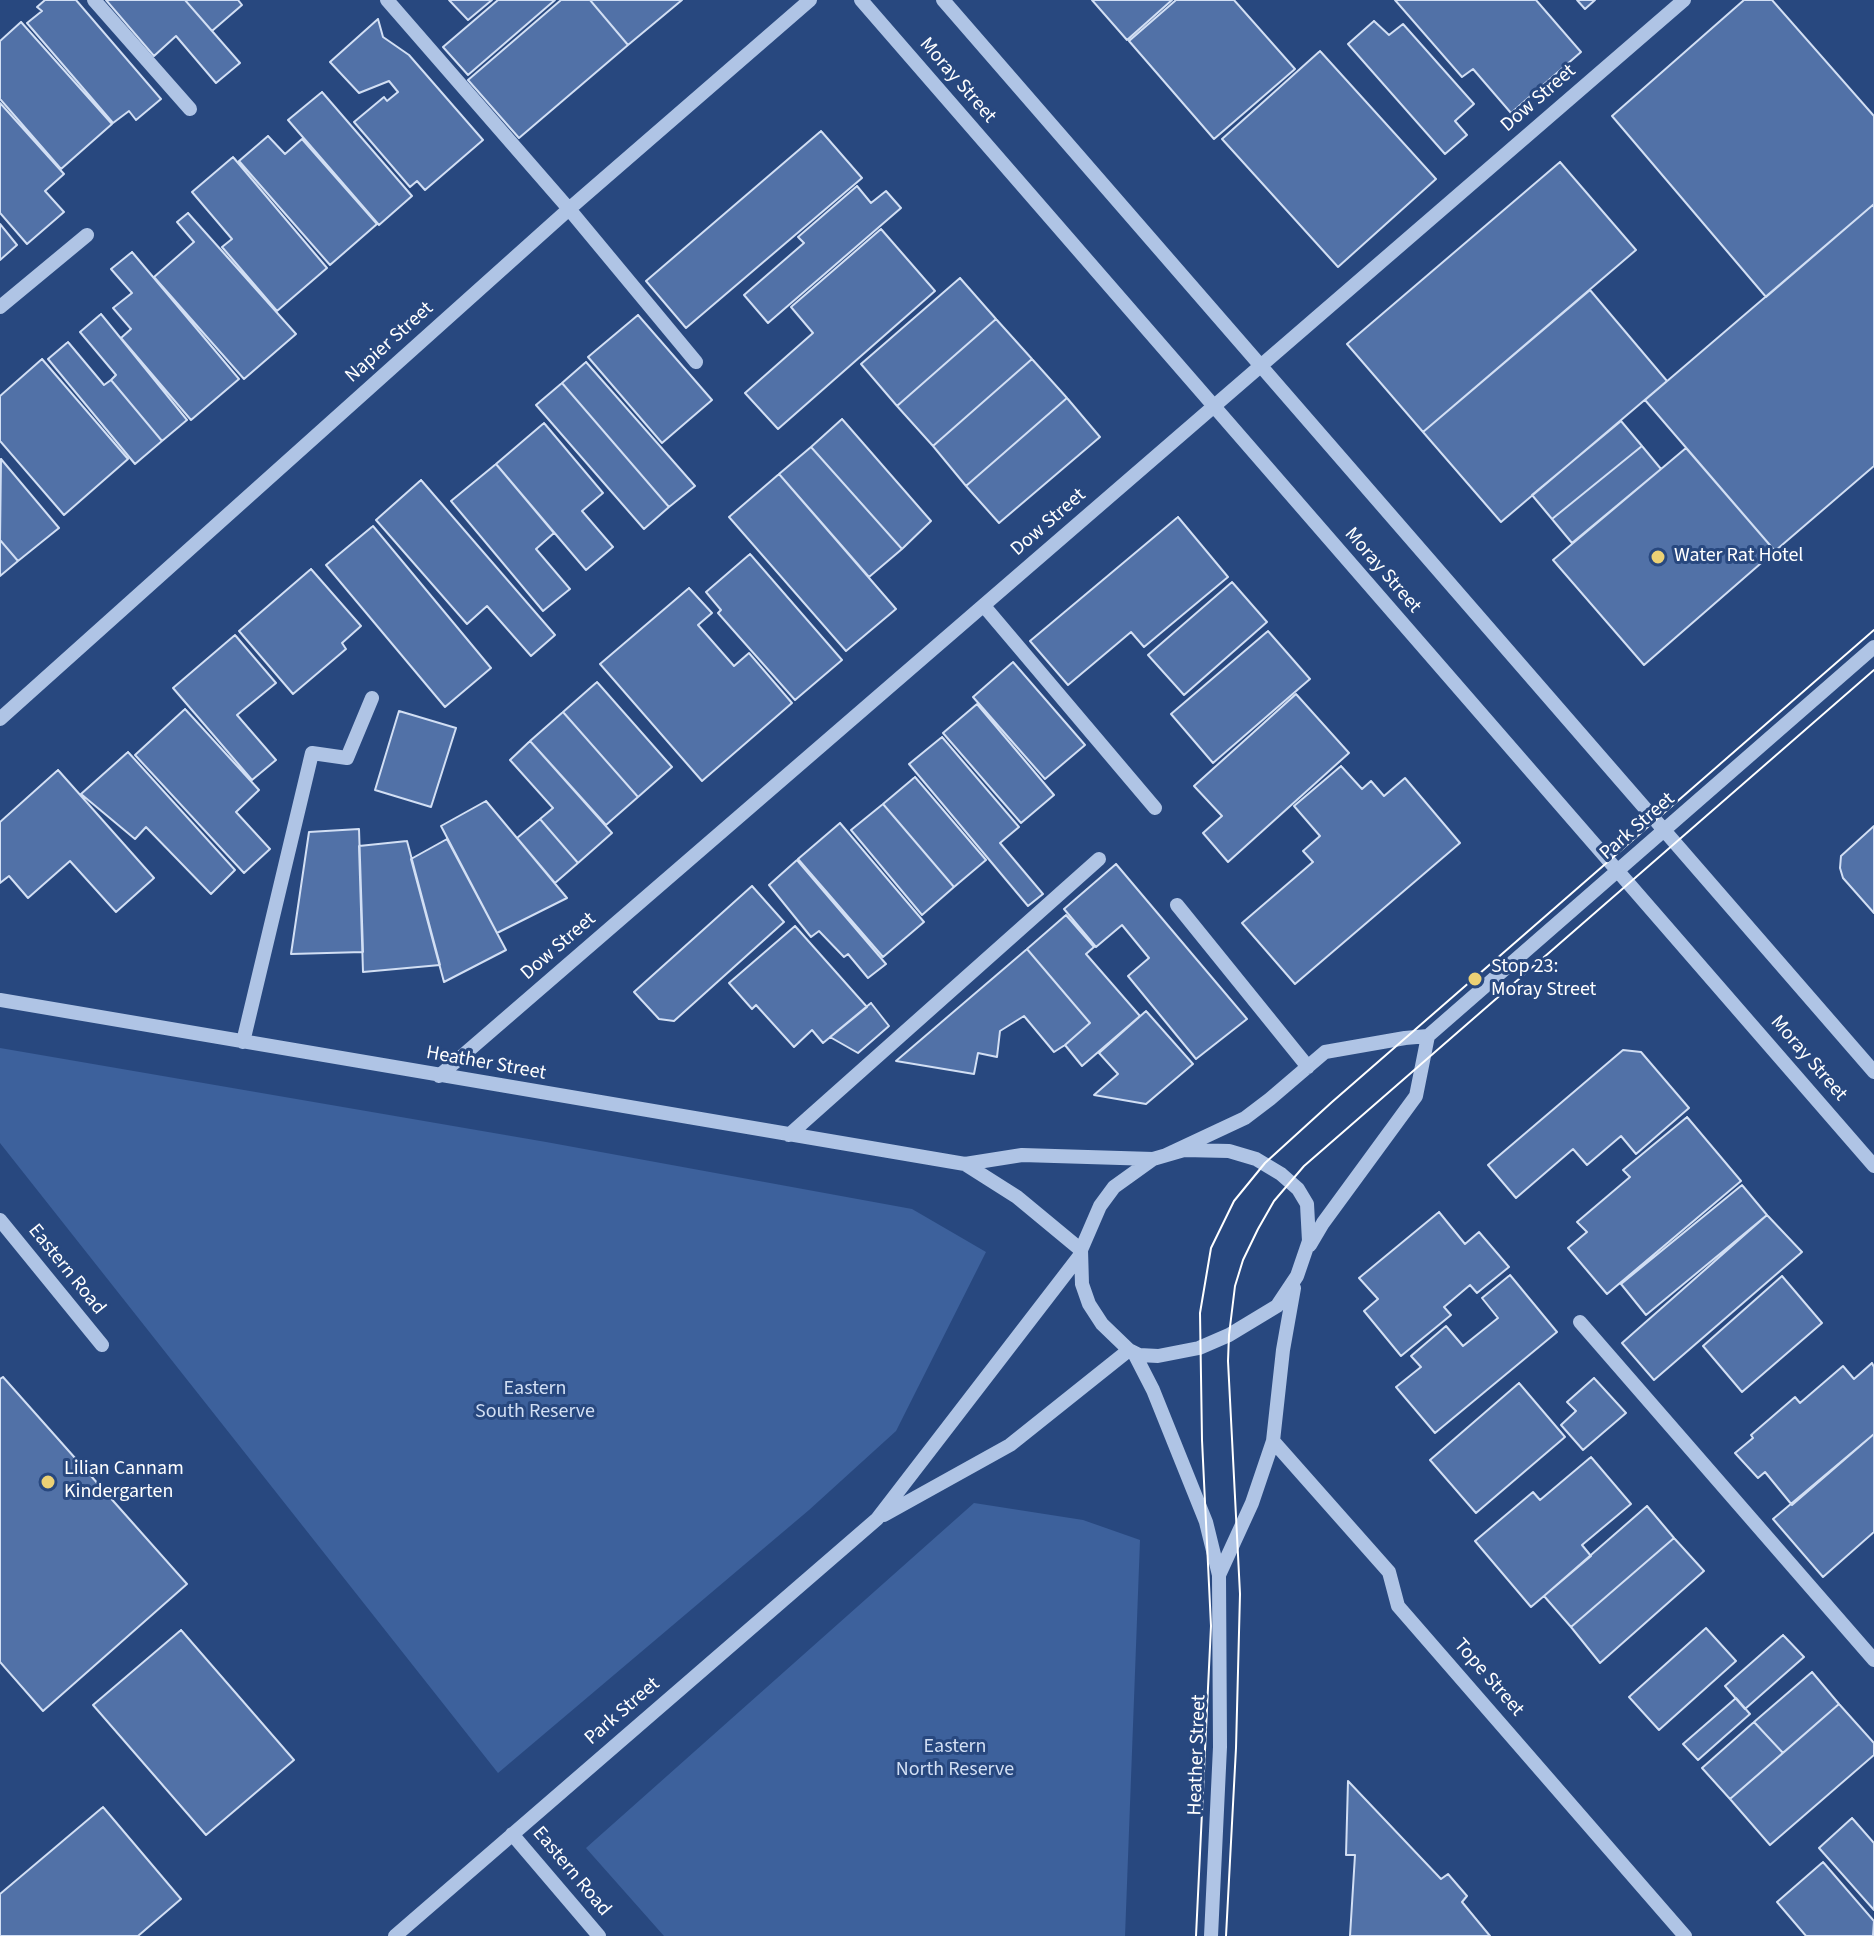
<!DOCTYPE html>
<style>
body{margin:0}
canvas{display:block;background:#28487f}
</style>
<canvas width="1874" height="1936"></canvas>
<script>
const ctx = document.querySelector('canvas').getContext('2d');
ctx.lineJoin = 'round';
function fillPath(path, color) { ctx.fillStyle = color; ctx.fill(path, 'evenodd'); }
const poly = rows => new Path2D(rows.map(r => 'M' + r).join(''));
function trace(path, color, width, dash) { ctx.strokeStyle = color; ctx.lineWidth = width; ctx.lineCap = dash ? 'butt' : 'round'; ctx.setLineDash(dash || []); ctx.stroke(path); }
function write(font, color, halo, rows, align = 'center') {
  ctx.font = font + ' "Source Sans 3",sans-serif'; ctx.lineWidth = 6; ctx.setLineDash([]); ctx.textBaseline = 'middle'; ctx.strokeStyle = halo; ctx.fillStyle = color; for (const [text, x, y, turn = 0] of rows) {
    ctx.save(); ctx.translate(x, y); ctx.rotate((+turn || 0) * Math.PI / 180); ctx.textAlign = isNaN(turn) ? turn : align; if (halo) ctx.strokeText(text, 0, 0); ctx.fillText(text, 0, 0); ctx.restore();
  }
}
fillPath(poly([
 [0,1048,546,1142,912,1209,986,1252,896,1431,809,1510,498,1773,0,1143],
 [974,1503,1083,1520,1140,1540,1125,1936,664,1936,586,1848]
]), '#3d619c');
const building = poly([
 [45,0,76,0,161,99,136,120,129,111,113,123,27,23,42,11,37,7,45,0],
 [106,0,185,0,240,63,216,83,176,36,154,56,106,0],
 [185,0,238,0,242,5,212,31,185,0],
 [449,0,492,0,468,20,449,0],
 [498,0,555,0,468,75,443,47,498,0],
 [561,0,590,0,628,45,519,138,468,80,561,0],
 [590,0,682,0,628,45,590,0],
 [1092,0,1172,0,1127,40,1092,0],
 [1176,0,1234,0,1295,69,1214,139,1129,41,1176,0],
 [1395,0,1536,0,1581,52,1511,113,1473,69,1462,77,1395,0],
 [1577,0,1595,0,1585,9,1577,0],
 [1744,0,1772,0,1874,116,1874,204,1766,297,1612,116,1744,0],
 [378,19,383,37,409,55,483,140,425,190,417,181,410,187,354,122,384,97,387,101,398,92,389,81,359,93,330,62,378,19],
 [1374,21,1389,35,1403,24,1474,104,1455,121,1467,135,1445,154,1348,44,1374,21],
 [21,22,112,124,61,169,0,99,0,41,21,22],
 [1320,51,1436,179,1338,267,1222,139,1320,51],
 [322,92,412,196,379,225,288,120,322,92],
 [0,103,64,174,45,191,64,212,27,244,0,213,0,103],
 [821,131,862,178,686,328,646,281,821,131],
 [268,136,285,154,302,139,377,224,330,265,239,161,268,136],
 [233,157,327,268,277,311,222,247,232,239,192,192,233,157],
 [1560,162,1636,250,1423,432,1347,344,1560,162],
 [857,186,871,203,886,191,901,208,768,323,744,295,804,243,798,237,857,186],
 [1874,204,1874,466,1775,551,1645,400,1874,204],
 [188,213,296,334,244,379,154,277,194,242,177,222,188,213],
 [0,224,17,245,0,260,0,224],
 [881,229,935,291,778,429,745,393,813,333,791,307,881,229],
 [132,252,239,379,191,420,121,338,131,329,113,308,132,293,111,269,132,252],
 [960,278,996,319,897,406,861,364,960,278],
 [1590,290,1667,381,1501,522,1423,432,1590,290],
 [101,314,187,420,162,441,111,380,116,375,80,332,101,314],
 [638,315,712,400,662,443,588,357,638,315],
 [996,319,1032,359,933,446,897,406,996,319],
 [68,342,104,385,111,380,162,441,135,464,48,359,68,342],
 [42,359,128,459,64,515,0,441,0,396,42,359],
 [1032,359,1067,398,966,486,933,446,1032,359],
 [586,362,695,486,669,507,562,383,586,362],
 [562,383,669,507,644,529,536,405,562,383],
 [1067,398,1100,437,999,523,966,486,1067,398],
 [842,419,931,521,902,549,811,447,842,419],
 [1621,421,1642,446,1552,519,1532,495,1621,421],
 [544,423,603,493,582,511,613,547,586,570,496,464,544,423],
 [1642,446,1661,469,1572,543,1552,519,1642,446],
 [811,447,902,549,869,577,779,474,811,447],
 [1686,448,1775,551,1644,665,1553,560,1686,448],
 [1,459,59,528,18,561,0,540,1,459],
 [496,464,554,533,536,549,570,589,543,611,451,501,496,464],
 [779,474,896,609,846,651,729,517,779,474],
 [421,480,555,635,531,656,487,606,467,624,376,520,421,480],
 [1178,517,1228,577,1144,647,1131,632,1068,685,1030,641,1178,517],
 [373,526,491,668,445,707,326,565,373,526],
 [0,540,18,561,0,576,0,540],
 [750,554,842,660,795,700,718,613,721,610,706,592,750,554],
 [311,569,361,626,342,643,346,649,293,694,239,631,311,569],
 [1232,582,1267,622,1184,695,1148,655,1232,582],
 [689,588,712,613,698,625,734,666,749,653,792,703,702,781,600,664,689,588],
 [1268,631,1310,679,1213,763,1171,714,1268,631],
 [235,635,276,683,237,715,276,760,252,780,173,688,235,635],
 [1013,662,1085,745,1045,779,973,697,1013,662],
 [597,682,672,767,638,797,563,712,597,682],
 [1296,694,1349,753,1228,862,1203,833,1222,816,1194,786,1296,694],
 [977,704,1054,795,1021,823,943,733,977,704],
 [185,709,259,790,236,812,270,849,244,873,135,755,185,709],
 [399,711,456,728,431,807,375,790,399,711],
 [563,712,638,797,606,825,530,741,563,712],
 [942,737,1019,827,1000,843,1043,894,1028,906,909,764,942,737],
 [530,741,612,833,578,863,540,819,553,808,510,760,530,741],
 [128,752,235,870,211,894,146,827,135,839,81,794,128,752],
 [1341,766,1362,789,1371,781,1384,796,1405,778,1460,843,1295,984,1242,923,1313,862,1303,851,1320,836,1294,806,1341,766],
 [58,770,154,878,116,912,70,861,28,898,9,876,0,883,0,822,58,770],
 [915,777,986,860,954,887,883,804,915,777],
 [486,801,567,898,497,933,441,826,486,801],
 [883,804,954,887,922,915,851,830,883,804],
 [540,819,578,863,555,883,517,838,540,819],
 [840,823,924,922,883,957,798,859,840,823],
 [1874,826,1874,913,1843,878,1840,868,1841,856,1874,826],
 [359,829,363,952,291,954,309,832,359,829],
 [447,839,506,950,444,982,411,859,447,839],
 [407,841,440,965,363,972,359,846,407,841],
 [797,860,886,964,868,978,848,954,844,957,819,931,811,937,769,885,797,860],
 [1116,864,1247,1019,1196,1059,1128,976,1149,958,1122,925,1096,947,1064,909,1116,864],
 [752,886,784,922,674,1021,659,1019,634,992,752,886],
 [1066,915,1094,947,1086,954,1140,1016,1082,1066,1065,1045,1090,1023,1027,949,1066,915],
 [795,926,867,1007,823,1043,812,1030,794,1047,756,1005,752,1009,729,983,795,926],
 [1027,949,1090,1023,1065,1045,1054,1052,1024,1016,1000,1031,997,1057,978,1053,974,1074,896,1061,1027,949],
 [871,1003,889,1026,858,1053,830,1037,871,1003],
 [1146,1011,1193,1064,1146,1104,1094,1095,1118,1074,1099,1053,1146,1011],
 [1623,1050,1641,1052,1689,1108,1636,1154,1621,1136,1587,1165,1573,1149,1516,1198,1488,1165,1623,1050],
 [1687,1117,1741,1181,1607,1294,1568,1248,1587,1232,1577,1222,1630,1177,1623,1170,1687,1117],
 [1742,1185,1767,1215,1646,1315,1621,1284,1742,1185],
 [1439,1212,1465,1244,1479,1232,1509,1267,1477,1293,1470,1285,1444,1307,1451,1315,1401,1356,1364,1311,1378,1299,1359,1278,1439,1212],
 [1767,1215,1802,1252,1654,1380,1622,1343,1767,1215],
 [1510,1275,1557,1332,1435,1433,1396,1387,1421,1367,1411,1356,1446,1326,1463,1346,1498,1318,1482,1298,1510,1275],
 [1782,1276,1822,1323,1742,1392,1703,1346,1782,1276],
 [1872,1363,1874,1367,1874,1434,1792,1505,1765,1472,1758,1478,1735,1453,1753,1438,1751,1435,1795,1397,1800,1403,1843,1366,1854,1379,1872,1363],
 [3,1377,187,1584,43,1711,0,1662,0,1379,3,1377],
 [1594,1378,1626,1413,1583,1450,1561,1425,1576,1411,1567,1402,1594,1378],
 [1519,1383,1565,1437,1476,1513,1430,1460,1519,1383],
 [1874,1434,1874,1532,1823,1577,1773,1519,1874,1434],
 [1591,1457,1631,1504,1582,1545,1591,1556,1531,1607,1475,1541,1533,1492,1540,1500,1591,1457],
 [1647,1506,1674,1538,1571,1627,1544,1596,1647,1506],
 [1674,1538,1704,1571,1600,1663,1571,1627,1674,1538],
 [1706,1628,1736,1661,1659,1730,1629,1697,1706,1628],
 [181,1630,294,1760,206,1835,93,1705,181,1630],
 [1783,1635,1804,1657,1745,1709,1725,1686,1783,1635],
 [1812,1672,1839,1704,1783,1753,1754,1722,1812,1672],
 [1736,1698,1750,1714,1698,1760,1683,1744,1736,1698],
 [1839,1704,1874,1743,1874,1755,1770,1845,1730,1799,1839,1704],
 [1754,1722,1783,1753,1730,1799,1702,1768,1754,1722],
 [1348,1781,1441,1879,1448,1874,1467,1896,1462,1902,1490,1936,1350,1936,1355,1855,1346,1855,1348,1781],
 [103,1807,181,1899,138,1936,0,1936,0,1894,103,1807],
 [1852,1818,1874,1843,1874,1910,1819,1848,1852,1818],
 [1823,1862,1874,1921,1873,1936,1806,1936,1777,1902,1823,1862]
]);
fillPath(building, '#5171a7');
trace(building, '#d2dff4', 2);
trace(poly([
 [94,0,190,109],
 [387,0,569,209,696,362],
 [861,0,1874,1166],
 [943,0,1874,1072],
 [0,307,87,235],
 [984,606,1155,808],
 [0,719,569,209,810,0],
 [1177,905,1308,1067],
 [0,1000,965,1164,1022,1155,1153,1159],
 [243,1042,312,753,347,758,372,698],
 [439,1076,1684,0],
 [789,1135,1099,859],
 [1184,1150,1229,1151,1256,1159,1281,1174,1298,1189,1307,1204,1309,1241,1297,1276,1277,1306,1229,1335,1199,1348,1158,1356,1139,1355,1129,1350,1102,1324,1089,1304,1082,1284,1081,1250,1100,1206,1114,1187,1153,1159,1184,1150],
 [1166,1155,1245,1118,1270,1099,1325,1052,1405,1038,1428,1036,1874,647],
 [965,1164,1017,1197,1081,1250],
 [0,1220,102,1345],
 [1310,1245,1323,1223,1416,1096,1428,1036],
 [1580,1322,1874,1660],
 [1134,1353,1153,1390,1206,1522,1219,1575,1220,1747,1211,1936],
 [1273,1441,1389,1572,1398,1606,1685,1936],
 [884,1515,1010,1445,1129,1350],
 [1219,1575,1252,1503,1273,1441,1283,1350,1294,1288],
 [512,1834,599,1936],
 [395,1936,877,1519,1081,1254]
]), '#afc4e5', 14);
trace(poly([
 [1196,1936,1211,1626,1202,1440,1200,1313,1211,1248,1234,1201,1265,1163,1332,1102,1874,630],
 [1226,1936,1236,1748,1240,1594,1228,1361,1229,1335,1235,1286,1243,1260,1258,1229,1274,1201,1304,1166,1874,670]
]), '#fff', 2);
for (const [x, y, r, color] of [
 [1658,557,8,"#ecd175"],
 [1475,979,8,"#ecd175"],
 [48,1482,8,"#ecd175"]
]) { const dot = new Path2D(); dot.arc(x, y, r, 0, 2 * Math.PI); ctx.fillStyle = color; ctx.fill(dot); trace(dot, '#28487f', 3); }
write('20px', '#fff', '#28487f', [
 ["Moray Street",957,81,49],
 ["Dow Street",1539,99,-41],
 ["Napier Street",390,343,-42],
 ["Dow Street",1049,523,-41],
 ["Moray Street",1382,571,49],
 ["Park Street",1638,827,-41],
 ["Dow Street",559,947,-41],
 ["Moray Street",1808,1059,49],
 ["Heather Street",486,1064,10],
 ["Eastern Road",66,1270,51],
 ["Tope Street",1488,1678,49],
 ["Park Street",623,1712,-41],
 ["Heather Street",1198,1755,-88],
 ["Eastern Road",571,1872,50]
]);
write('20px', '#fff', '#28487f', [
 ["Water Rat Hotel",1674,557],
 ["Stop 23:",1491,968],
 ["Moray Street",1491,991],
 ["Lilian Cannam",64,1470],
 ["Kindergarten",64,1493]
], 'left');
write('20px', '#d2dff4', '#28487f', [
 ["Eastern",535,1390],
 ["South Reserve",535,1413],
 ["Eastern",955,1748],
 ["North Reserve",955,1771]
]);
</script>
